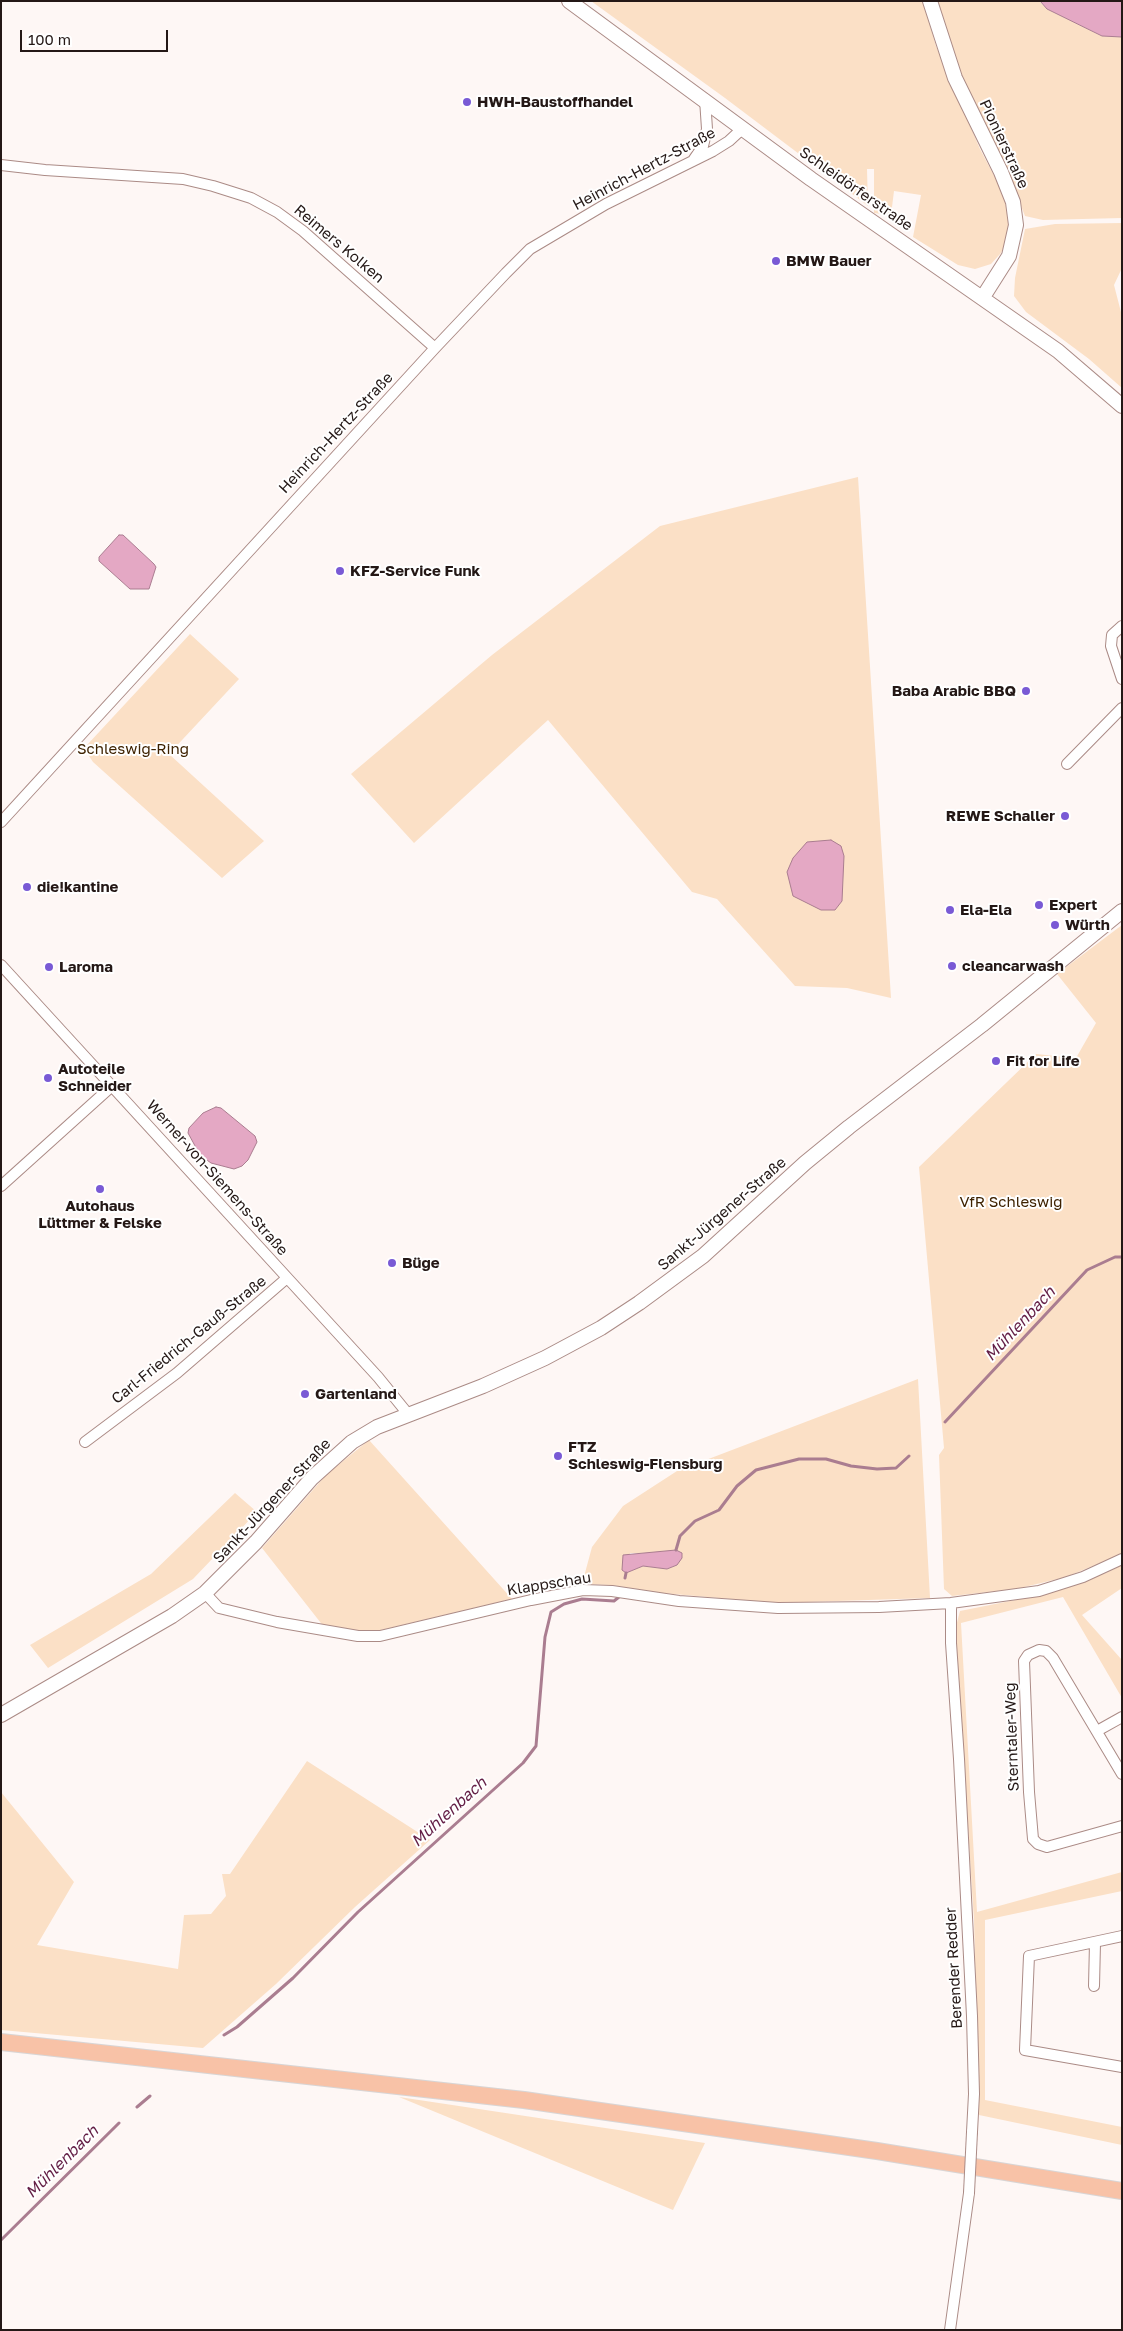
<!DOCTYPE html>
<meta charset="utf-8">
<style>
body{margin:0}
#map{position:relative;width:1123px;height:2331px;overflow:hidden;background:#fef7f5;font-family:"Golos Text",sans-serif}
canvas{display:block}
.frame{position:absolute;inset:0;border:2px solid #241816;pointer-events:none}
.scale{position:absolute;left:20px;top:30px;width:148px;height:22px;box-sizing:border-box;border:2px solid #241816;border-top:0;padding-left:6px;font-size:15px;line-height:18px;white-space:nowrap;color:#241816;-webkit-text-stroke:4px #fff;paint-order:stroke}
</style>
<div id="map">
<canvas width="1123" height="2331"></canvas>
<div class="frame"></div>
<div class="scale">100 m</div>
</div>
<script>
const ctx = document.querySelector('canvas').getContext('2d');
ctx.lineJoin = 'round';
function fillPath(path, color) { ctx.fillStyle = color; ctx.fill(path, 'evenodd'); }
const poly = rows => new Path2D(rows.map(r => 'M' + r).join(''));
function trace(path, color, width, dash) { ctx.strokeStyle = color; ctx.lineWidth = width; ctx.lineCap = dash ? 'butt' : 'round'; ctx.setLineDash(dash || []); ctx.stroke(path); }
function write(font, color, halo, rows, align = 'center') {
  ctx.font = font + ' "Golos Text",sans-serif'; ctx.lineWidth = 4; ctx.setLineDash([]); ctx.textBaseline = 'middle'; ctx.strokeStyle = halo; ctx.fillStyle = color; for (const [text, x, y, turn = 0] of rows) {
    ctx.save(); ctx.translate(x, y); ctx.rotate((+turn || 0) * Math.PI / 180); ctx.textAlign = isNaN(turn) ? turn : align; if (halo) ctx.strokeText(text, 0, 0); ctx.fillText(text, 0, 0); ctx.restore();
  }
}
fillPath(poly([
 [591,1,923,1,936,46,980,149,1002,191,1009,217,1008,238,1001,253,991,264,975,269,958,265,913,237,921,195,894,191,891,215,874,213,874,169,867,169,868,206,725,98],
 [936,1,1039,1,1047,9,1102,36,1122,37,1122,218,1043,220,1025,216,1005,165,965,86],
 [1122,223,1122,268,1114,285,1122,316,1122,388,1089,359,1026,312,1014,296,1015,278,1025,229,1055,224],
 [858,477,891,998,847,988,795,986,717,899,692,892,548,720,414,843,351,774,492,655,660,526],
 [190,634,239,679,169,754,264,841,222,878,93,762,87,753,87,745],
 [1122,925,1122,1554,1066,1577,1016,1589,952,1596,944,1589,939,1455,944,1448,919,1167,1036,1054,1076,1058,1096,1023,1057,974],
 [918,1379,930,1598,776,1603,662,1593,611,1585,582,1584,592,1547,623,1506,677,1471],
 [676,1550,677,1565,667,1569,643,1566,626,1573,630,1553,664,1553],
 [369,1440,512,1599,381,1630,355,1632,324,1627,262,1548,326,1475],
 [235,1493,257,1512,193,1579,48,1668,30,1645,151,1574],
 [1122,1565,1122,1588,1082,1615,1122,1660,1122,1698,1063,1597,961,1623,977,1912,1122,1872,1122,1891,985,1920,985,2100,1122,2127,1122,2145,979,2115,974,1920,955,1630,960,1611,1040,1595,1106,1573],
 [307,1761,430,1840,355,1907,276,1984,203,2048,1,2030,1,1792,74,1882,37,1945,178,1969,184,1915,211,1914,226,1896,222,1874,230,1874],
 [399,2097,705,2143,673,2210]
]), '#fbe0c6');
const water = poly([
 [1040,1,1122,1,1122,37,1102,36,1047,9,1040,1],
 [119,535,123,535,154,564,156,567,149,589,130,589,99,561,99,557,119,535],
 [831,840,841,846,844,856,842,901,835,910,821,910,793,896,787,872,793,858,807,842,831,840],
 [216,1107,221,1108,255,1136,257,1142,248,1160,242,1166,234,1169,211,1163,200,1155,188,1133,189,1128,203,1113,216,1107],
 [676,1550,682,1553,682,1558,677,1565,667,1569,643,1566,626,1573,622,1570,623,1555,676,1550]
]);
fillPath(water, '#e4a8c4');
trace(water, '#aa7d90', 1);
trace(poly([
 [945,1422,1087,1270,1115,1257,1122,1257],
 [676,1550,680,1536,695,1521,719,1510,737,1486,756,1470,799,1459,826,1459,851,1466,877,1469,896,1468,909,1456],
 [625,1578,626,1573],
 [224,2035,237,2027,293,1978,358,1912,523,1763,536,1746,545,1637,551,1612,564,1604,582,1599,614,1601,619,1597],
 [137,2107,150,2096],
 [1,2240,119,2123]
]), '#aa7d90', 3);
const street = poly([
 [694,159,703,146,707,129,705,99],
 [1,165,45,170,183,179,213,186,251,198,277,212,303,231,435,348],
 [1122,626,1112,635,1111,646,1122,679],
 [1067,764,1122,708],
 [1,822,435,348,506,273,530,249,606,204,713,151,729,141,743,128],
 [1,965,378,1377,408,1414],
 [1,1186,112,1086],
 [85,1442,177,1373,287,1278],
 [205,1593,219,1608,277,1622,358,1636,380,1636,531,1600,583,1590,612,1591,679,1601,778,1608,879,1607,951,1603,1039,1591,1083,1577,1122,1559],
 [951,1603,951,1643,959,1759,972,2016,974,2094,972,2132],
 [1097,1731,1122,1717],
 [1122,1774,1053,1658,1046,1651,1039,1650,1028,1655,1024,1661,1029,1792,1033,1839,1038,1844,1047,1847,1122,1826],
 [1122,1936,1029,1956,1025,2050,1122,2067],
 [1094,1986,1095,1943],
 [950,2330,969,2193]
]);
const secondary = poly([
 [569,1,811,179,1058,351,1122,406],
 [930,1,955,78,1001,172,1013,202,1016,225,1009,256,983,297],
 [1,1715,172,1616,205,1593,256,1542,312,1478,352,1442,377,1427,483,1386,545,1358,601,1328,639,1303,703,1256,805,1163,849,1127,982,1025,1122,911]
]);
const primary = poly([
 [1,2042,524,2100,877,2151,1122,2191]
]);
trace(street, '#ab8b86', 12);
trace(secondary, '#ab8b86', 16);
trace(primary, '#d8d5d5', 18);
trace(street, '#fff', 10);
trace(secondary, '#fff', 14);
trace(primary, '#f8c2a7', 16);
const streetBridge = poly([
 [969,2193,972,2132]
]);
trace(streetBridge, '#ab8b86', 12, []);
trace(streetBridge, '#fff', 10);
for (const [x, y, r, color] of [
 [467,102,5,"#795ad5"],
 [776,261,5,"#795ad5"],
 [340,571,5,"#795ad5"],
 [1026,691,5,"#795ad5"],
 [1065,816,5,"#795ad5"],
 [27,887,5,"#795ad5"],
 [1039,905,5,"#795ad5"],
 [950,910,5,"#795ad5"],
 [1055,925,5,"#795ad5"],
 [952,966,5,"#795ad5"],
 [49,967,5,"#795ad5"],
 [996,1061,5,"#795ad5"],
 [48,1078,5,"#795ad5"],
 [100,1189,5,"#795ad5"],
 [392,1263,5,"#795ad5"],
 [305,1394,5,"#795ad5"],
 [558,1456,5,"#795ad5"]
]) { const dot = new Path2D(); dot.arc(x, y, r, 0, 2 * Math.PI); ctx.fillStyle = color; ctx.fill(dot); trace(dot, '#fff', 2); }
write('bold 15px', '#241816', '#fff', [
 ["HWH-Baustoffhandel",477,102],
 ["BMW Bauer",786,261],
 ["KFZ-Service Funk",350,571],
 ["Baba Arabic BBQ",1016,691,"right"],
 ["REWE Schaller",1055,816,"right"],
 ["die!kantine",37,887],
 ["Expert",1049,905],
 ["Ela-Ela",960,910],
 ["Würth",1065,925],
 ["cleancarwash",962,966],
 ["Laroma",59,967],
 ["Fit for Life",1006,1061],
 ["Autoteile",58,1069],
 ["Schneider",58,1086],
 ["Autohaus",100,1206,"center"],
 ["Lüttmer & Felske",100,1223,"center"],
 ["Büge",402,1263],
 ["Gartenland",315,1394],
 ["FTZ",568,1447],
 ["Schleswig-Flensburg",568,1464]
], 'left');
write('15px', '#241816', '#fff', [
 ["Pionierstraße",1004,144,65],
 ["Heinrich-Hertz-Straße",644,169,-28],
 ["Schleidörferstraße",856,189,35],
 ["Reimers Kolken",339,244,40],
 ["Heinrich-Hertz-Straße",336,433,-47],
 ["Werner-von-Siemens-Straße",217,1178,48],
 ["Sankt-Jürgener-Straße",722,1214,-41],
 ["Carl-Friedrich-Gauß-Straße",189,1340,-39],
 ["Sankt-Jürgener-Straße",272,1501,-47],
 ["Klappschau",549,1584,-9],
 ["Sterntaler-Weg",1012,1737,-92],
 ["Berender Redder",954,1968,-93]
]);
write('15px', '#3e2200', '#fff', [
 ["Schleswig-Ring",133,749],
 ["VfR Schleswig",1011,1202]
]);
write('italic 16px', '#631e45', '#fff', [
 ["Mühlenbach",1020,1324,-47],
 ["Mühlenbach",449,1812,-42],
 ["Mühlenbach",62,2162,-45]
]);
</script>
